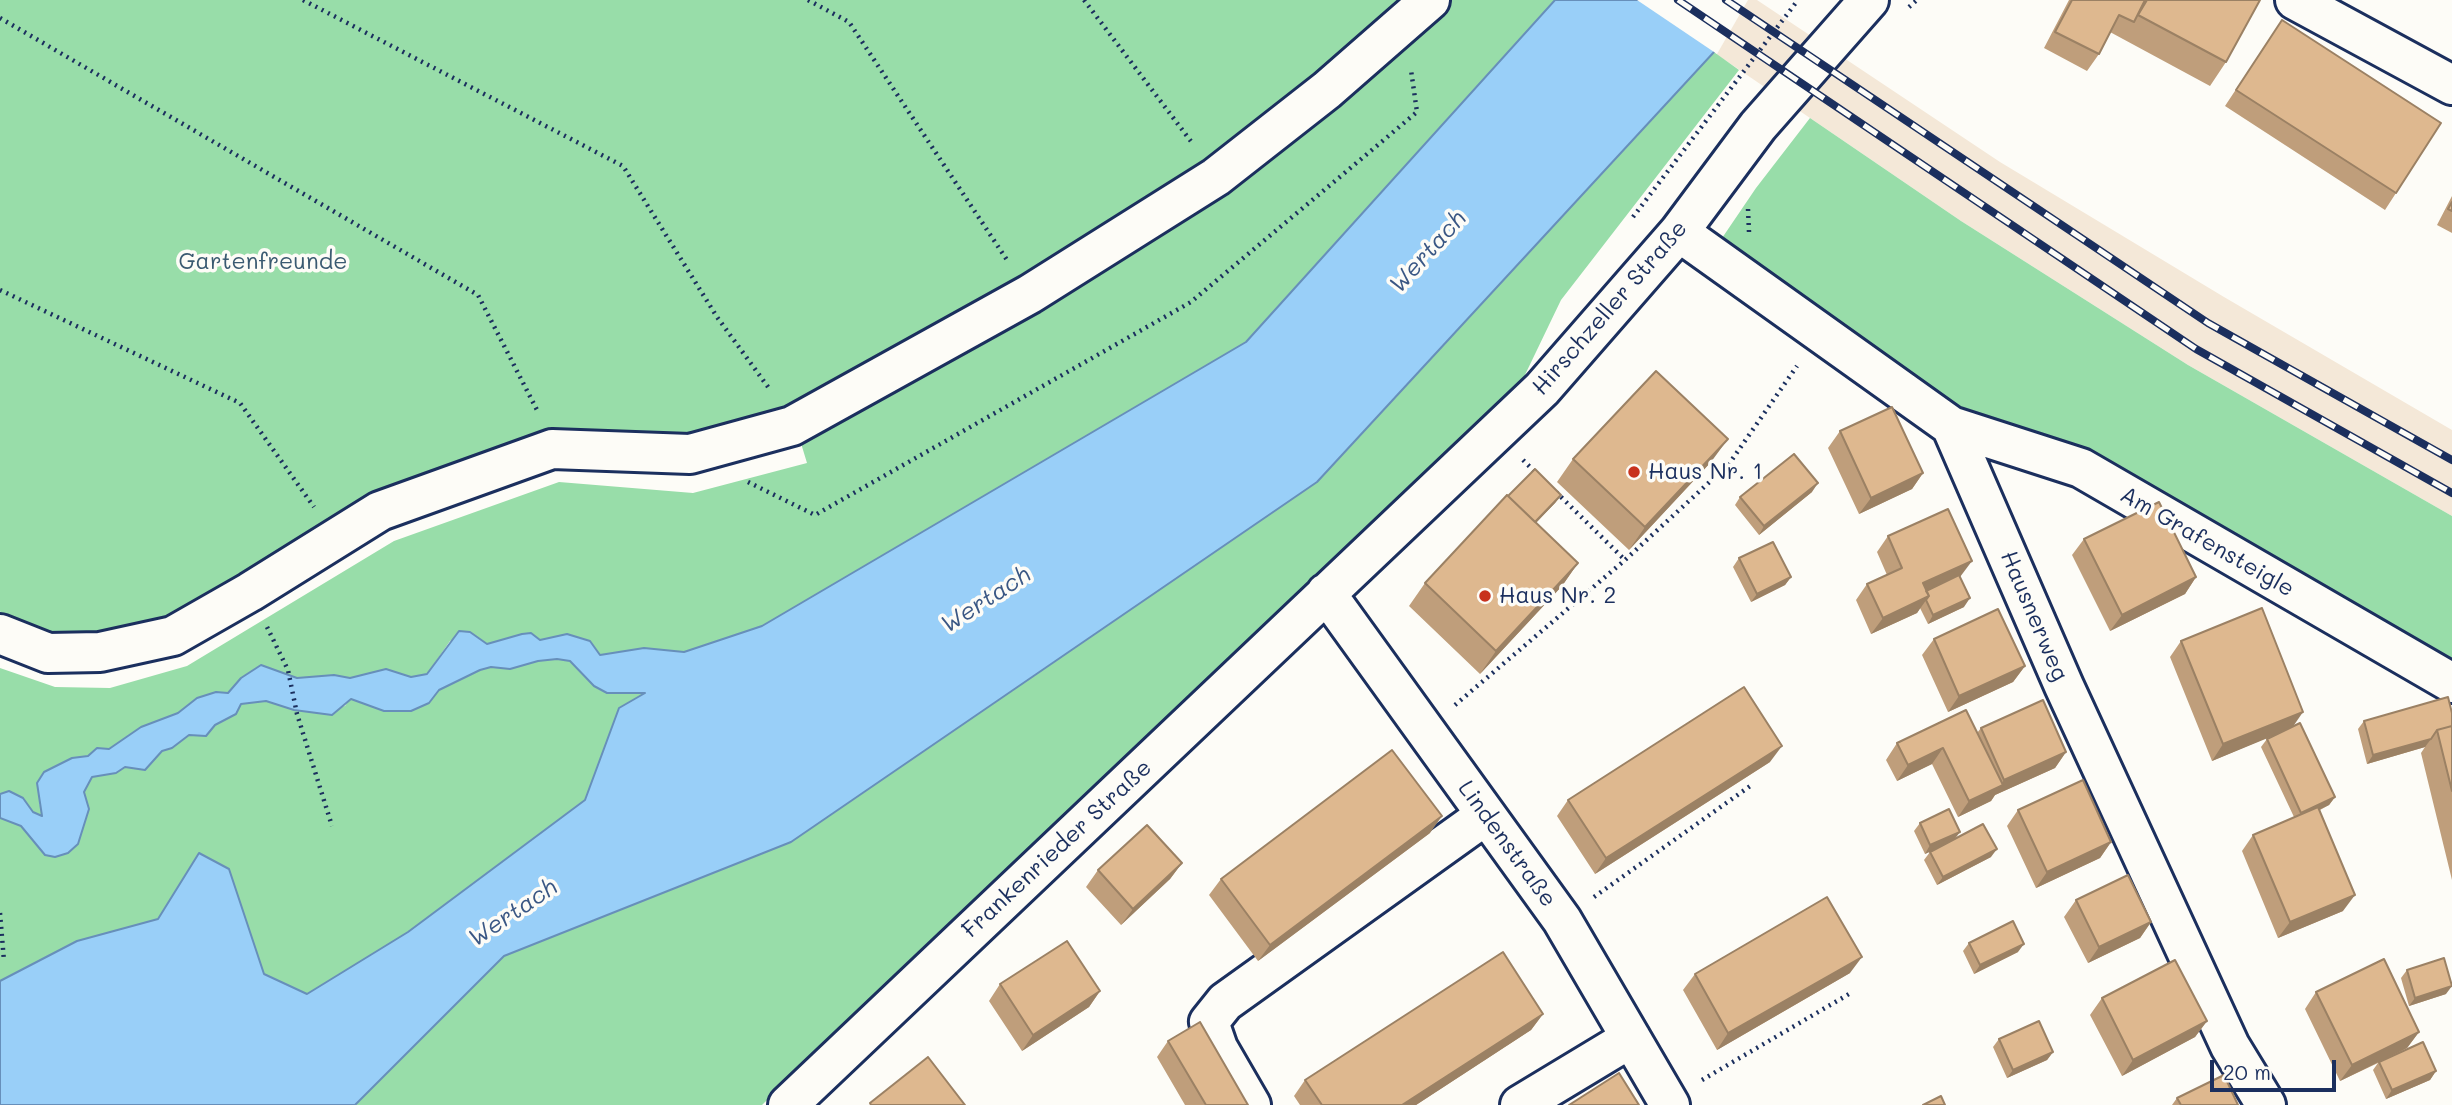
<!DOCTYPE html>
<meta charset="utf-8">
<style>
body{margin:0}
#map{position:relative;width:2452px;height:1105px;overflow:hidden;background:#fdfcf7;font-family:Mali,sans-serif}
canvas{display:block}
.scale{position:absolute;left:2210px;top:1060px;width:126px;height:32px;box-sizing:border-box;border:4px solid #1b2f5e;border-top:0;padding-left:9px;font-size:21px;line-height:24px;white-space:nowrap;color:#1b2f5e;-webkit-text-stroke:5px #fdfcf7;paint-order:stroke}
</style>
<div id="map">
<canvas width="2452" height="1105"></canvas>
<div class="scale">20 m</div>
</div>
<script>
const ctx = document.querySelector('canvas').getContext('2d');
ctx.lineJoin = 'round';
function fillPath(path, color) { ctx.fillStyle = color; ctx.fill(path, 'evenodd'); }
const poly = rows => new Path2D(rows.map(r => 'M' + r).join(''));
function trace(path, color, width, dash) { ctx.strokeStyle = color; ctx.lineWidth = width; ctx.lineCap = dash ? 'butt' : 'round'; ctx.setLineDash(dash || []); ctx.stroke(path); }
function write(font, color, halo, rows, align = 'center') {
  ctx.font = font + ' Mali,sans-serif'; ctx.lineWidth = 7; ctx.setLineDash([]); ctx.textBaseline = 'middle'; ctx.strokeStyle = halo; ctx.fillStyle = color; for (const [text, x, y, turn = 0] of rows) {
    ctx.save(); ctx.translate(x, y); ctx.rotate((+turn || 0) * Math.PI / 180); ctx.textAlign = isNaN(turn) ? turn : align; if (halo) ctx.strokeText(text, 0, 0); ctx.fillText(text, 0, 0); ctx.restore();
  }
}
fillPath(poly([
 [1637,0,1757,0,2000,162,2224,297,2452,430,2452,516,2188,365,1961,221]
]), '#f4e8d8');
fillPath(poly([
 [0,0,1408,0,1318,83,1099,240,790,412,688,438,548,436,168,626,97,644,7,629,0,611],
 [1450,0,1555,0,1246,342,762,626,684,652,644,648,600,655,567,634,540,640,531,633,522,634,487,644,470,632,450,641,427,674,411,677,386,669,349,678,334,675,297,679,285,673,241,678,228,693,216,692,197,698,178,713,141,727,109,749,97,748,88,756,72,758,44,772,39,802,43,817,33,812,23,798,9,791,0,794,0,668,55,687,110,688,187,666,394,541,559,482,693,493,807,463,800,440,1399,47],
 [1714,52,1739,70,1561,300,1523,379,1315,578,903,966,762,1105,355,1105,504,956,791,842,1317,482],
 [1810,118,1961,221,2188,365,2452,516,2452,675,1956,417,1718,244,1756,188],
 [557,659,570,661,581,672,647,693,619,709,585,800,408,932,307,994,264,974,229,869,158,919,77,941,0,981,0,818,21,826,45,855,89,809,84,792,92,777,116,773,125,767,145,770,162,751,172,748,189,735,206,736,215,725,236,714,241,704,266,701,307,712,345,706,350,699,384,711,429,703,439,690,480,670,491,667,510,669,538,661]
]), '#98dda9');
const water = poly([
 [1555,0,1744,0,1714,52,1317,482,791,842,504,956,355,1105,0,1105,0,981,77,941,158,919,199,853,229,869,264,974,307,994,408,932,585,800,619,708,645,693,607,693,594,686,570,661,557,659,538,661,510,669,491,667,480,670,439,690,429,703,411,711,384,711,351,699,332,715,294,710,266,701,241,704,236,714,215,725,206,736,189,735,172,748,162,751,145,770,125,767,116,773,92,777,84,792,89,809,78,844,68,853,55,857,45,855,21,826,0,818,0,794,9,791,23,798,33,812,42,816,37,783,44,772,72,758,88,756,97,748,109,749,141,727,178,713,197,698,216,692,228,693,241,678,261,665,297,678,334,675,350,678,386,669,411,677,427,674,459,631,470,632,487,644,522,634,531,633,540,640,567,634,590,641,600,655,644,648,684,652,762,626,1246,342,1555,0]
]);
fillPath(water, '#99cff8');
trace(water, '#678fba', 2);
fillPath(poly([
 [1637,0,1748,0,1717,54]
]), '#fdfcf7');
const minor = poly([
 [2295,0,2452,85],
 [1679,232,1951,426,2064,686,2230,1046,2266,1105],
 [1951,426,2081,468,2452,683],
 [1326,593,1562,920,1670,1105],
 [0,634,48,653,100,652,173,636,250,592,380,511,552,449,690,454,792,426,1030,294,1216,177,1327,90,1430,0],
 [788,1105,1542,389,1679,232,1758,126,1869,0],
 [1251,1105,1218,1048,1209,1022,1225,1002,1486,815],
 [1520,1105,1631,1038]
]);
trace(minor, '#1b2f5e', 44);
trace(poly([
 [303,0,623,166,717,317,771,391],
 [808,0,849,22,1007,260],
 [1084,0,1193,144],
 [1909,7,1917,0],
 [0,18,478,295,538,412],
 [1748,209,1749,232],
 [1633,217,1798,0],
 [0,290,240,403,314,507],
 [1523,460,1537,474],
 [748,482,815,515,1191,302,1417,112,1411,70],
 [1556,492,1625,560],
 [267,627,288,670,297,714,332,826],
 [1455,705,1625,560,1729,464,1797,366],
 [1594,897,1753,784],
 [0,913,4,961],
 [1702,1080,1849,994]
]), '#1b2f5e', 4.5, [2, 5]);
trace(minor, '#fdfcf7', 38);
const rail = poly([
 [1678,0,2196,349,2452,493],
 [1726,0,2208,323,2452,460]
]);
trace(rail, '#1b2f5e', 8);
trace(rail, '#fdfcf7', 5, [16]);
fillPath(poly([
 [2069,0,2260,0,2226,62,2210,86,2110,32,2099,54,2087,71,2044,48],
 [2282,20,2396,193,2385,210,2225,106],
 [2452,196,2452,233,2437,225],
 [1840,431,1923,473,1912,489,1859,514,1828,448],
 [1573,459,1711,462,1629,550,1557,482],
 [1812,492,1759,535,1735,505,1740,497],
 [1561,495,1555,503,1536,523,1578,563,1562,586,1480,674,1409,606,1425,583],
 [1888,536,1960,578,1964,607,1928,624,1920,608,1917,613,1871,634,1856,600,1867,584,1887,575,1877,552],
 [2084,539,2196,577,2185,594,2110,631,2072,555],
 [1739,558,1791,577,1785,585,1751,602,1733,567],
 [1934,639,2025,666,2013,682,1948,712,1922,655],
 [2181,641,2293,726,2335,797,2329,805,2320,810,2343,911,2278,938,2242,851,2253,835,2294,817,2261,747,2267,739,2278,733,2212,761,2170,657],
 [2452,713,2452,880,2421,753,2425,747,2367,764,2358,729,2364,721],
 [1981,728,2066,752,2055,768,1995,795,1991,801,1958,817,1932,764,1897,781,1886,760,1897,743,1977,733],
 [1770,762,1595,874,1557,816,1568,800],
 [2018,810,2111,842,2100,858,2036,888,2007,826],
 [1920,823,1955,839,1991,857,1937,885,1924,860,1930,852,1940,847,1925,854,1914,831],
 [1430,833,1258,961,1209,895,1221,879],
 [1182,863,1170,879,1121,925,1086,887,1098,870],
 [2076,900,2151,922,2140,938,2088,963,2064,917],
 [1969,943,2018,952,1974,974,1963,951],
 [2407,970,2446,994,2409,1006,2401,978],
 [1850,973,1717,1050,1683,990,1695,974],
 [1000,984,1100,991,1089,1007,1022,1051,989,1001],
 [2316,992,2419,1032,2407,1048,2393,1056,2436,1071,2430,1080,2386,1099,2373,1070,2378,1063,2340,1081,2305,1009],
 [2102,998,2207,1021,2195,1037,2122,1076,2090,1015],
 [1543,1014,1531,1030,1416,1105,1300,1105,1294,1096,1305,1080],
 [1999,1039,2053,1052,2047,1060,2007,1078,1993,1047],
 [1168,1041,1248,1105,1185,1105,1157,1057],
 [2177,1098,2238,1105,2172,1105]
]), '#bf9e7b');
fillPath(poly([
 [1728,439,1711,462,1629,550,1645,527],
 [1923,473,1912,489,1859,514,1871,498],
 [1818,483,1812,492,1759,535,1764,526],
 [1561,495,1555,503,1523,536,1529,528],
 [1972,561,1960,577,1923,594,1923,583],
 [1578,563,1562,586,1480,674,1496,651],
 [1791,577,1785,585,1751,602,1757,594],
 [2196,577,2185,594,2110,631,2122,615],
 [1929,596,1917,613,1871,634,1883,618],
 [1970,598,1964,607,1928,624,1933,615],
 [2025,666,2013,682,1948,712,1959,696],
 [2303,712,2292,728,2212,761,2223,744],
 [2431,739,2425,747,2367,764,2373,755],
 [1782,746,1770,762,1595,874,1606,858],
 [1943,748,1932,764,1897,781,1908,765],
 [2066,752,2055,768,1995,795,1991,801,1958,817,1969,801,2000,786,2004,780],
 [2335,797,2329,805,2296,821,2301,813],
 [1442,816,1430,833,1258,961,1270,945],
 [1960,832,1954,840,1925,854,1930,845],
 [2111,842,2100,858,2036,888,2047,872],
 [1997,849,1991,857,1937,885,1943,877],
 [1182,863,1170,879,1121,925,1133,909],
 [2355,895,2343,911,2278,938,2290,922],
 [2151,922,2140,938,2088,963,2099,947],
 [2024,944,2018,952,1974,974,1980,965],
 [1862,957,1850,973,1717,1050,1728,1033],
 [2452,986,2446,994,2409,1006,2415,998],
 [1100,991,1089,1007,1022,1051,1033,1035],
 [1543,1014,1531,1030,1416,1105,1402,1105],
 [2207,1021,2195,1037,2122,1076,2133,1060],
 [2419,1032,2407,1048,2340,1081,2352,1065],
 [2053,1052,2047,1060,2007,1078,2013,1070],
 [2436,1071,2430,1080,2386,1099,2392,1090]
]), '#9b8164');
const building = poly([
 [2072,0,2145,0,2134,22,2119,15,2099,54,2055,32,2072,0],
 [2147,0,2260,0,2226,62,2138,15,2147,0],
 [2282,20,2441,123,2396,193,2236,90,2282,20],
 [2452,202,2452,211,2448,209,2452,202],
 [1656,371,1728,439,1645,527,1573,459,1656,371],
 [1892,407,1923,473,1871,498,1840,431,1892,407],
 [1794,454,1818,483,1764,526,1740,497,1794,454],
 [1535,469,1561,495,1535,522,1508,496,1535,469],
 [1507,495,1578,563,1496,651,1425,583,1507,495],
 [2159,502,2196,577,2122,615,2084,539,2159,502],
 [1948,509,1972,561,1923,583,1929,596,1883,618,1867,584,1902,568,1888,536,1948,509],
 [1773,542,1791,577,1757,594,1739,558,1773,542],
 [1959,575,1970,598,1933,615,1926,600,1929,596,1926,591,1959,575],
 [2262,608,2303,712,2223,744,2181,641,2262,608],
 [1998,609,2025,666,1959,696,1934,639,1998,609],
 [1744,687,1782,746,1606,858,1568,800,1744,687],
 [2448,697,2452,713,2452,726,2437,730,2431,739,2373,755,2364,721,2448,697],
 [2043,700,2066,752,2004,780,1981,728,2043,700],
 [1966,710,2003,785,1969,801,1943,748,1908,765,1897,743,1966,710],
 [2300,723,2335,797,2301,813,2267,739,2300,723],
 [2452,726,2452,791,2437,730,2452,726],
 [1392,750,1442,816,1270,945,1221,879,1392,750],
 [2083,780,2111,842,2047,872,2018,810,2083,780],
 [2318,807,2355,895,2290,922,2253,835,2318,807],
 [1949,809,1960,832,1930,845,1920,823,1949,809],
 [1983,824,1997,849,1943,877,1930,852,1983,824],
 [1147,825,1182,863,1133,909,1098,870,1147,825],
 [2128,875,2151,922,2099,947,2076,900,2128,875],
 [1827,897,1862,957,1728,1033,1695,974,1827,897],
 [2013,921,2024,944,1980,965,1969,943,2013,921],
 [1067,941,1100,991,1033,1035,1000,984,1067,941],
 [1503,952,1543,1014,1402,1105,1322,1105,1305,1080,1503,952],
 [2444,958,2452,986,2415,998,2407,970,2444,958],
 [2384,959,2419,1032,2352,1065,2316,992,2384,959],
 [2175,960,2207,1021,2133,1060,2102,998,2175,960],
 [2039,1021,2053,1052,2013,1070,1999,1039,2039,1021],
 [1200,1022,1248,1105,1206,1105,1168,1041,1200,1022],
 [2423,1042,2436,1071,2392,1090,2379,1062,2423,1042],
 [928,1057,965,1105,871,1105,870,1103,928,1057],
 [1619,1073,1639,1105,1569,1105,1619,1073],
 [2224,1075,2238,1105,2181,1105,2177,1098,2224,1075],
 [1941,1096,1945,1105,1923,1105,1941,1096]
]);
fillPath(building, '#deb88f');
trace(building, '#9b8164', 2);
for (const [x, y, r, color] of [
 [1634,472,7,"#c8321e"],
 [1485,596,7,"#c8321e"]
]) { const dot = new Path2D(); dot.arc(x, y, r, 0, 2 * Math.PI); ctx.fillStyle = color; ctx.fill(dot); trace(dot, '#fdfcf7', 2.5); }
write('23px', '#3a5a71', '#fdfcf7', [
 ["Gartenfreunde",263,262]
]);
write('23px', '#1b2f5e', '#fdfcf7', [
 ["Hirschzeller Straße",1610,308,-49],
 ["Am Grafensteigle",2207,542,30],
 ["Hausnerweg",2034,616,67],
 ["Lindenstraße",1507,844,54],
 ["Frankenrieder Straße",1057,849,-43]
]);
write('23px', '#1b2f5e', '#fdfcf7', [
 ["Haus Nr. 1",1648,472],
 ["Haus Nr. 2",1499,596]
], 'left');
write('italic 24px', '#3a5784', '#fdfcf7', [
 ["Wertach",1428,252,-48],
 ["Wertach",986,600,-33],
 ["Wertach",513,913,-34]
]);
</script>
